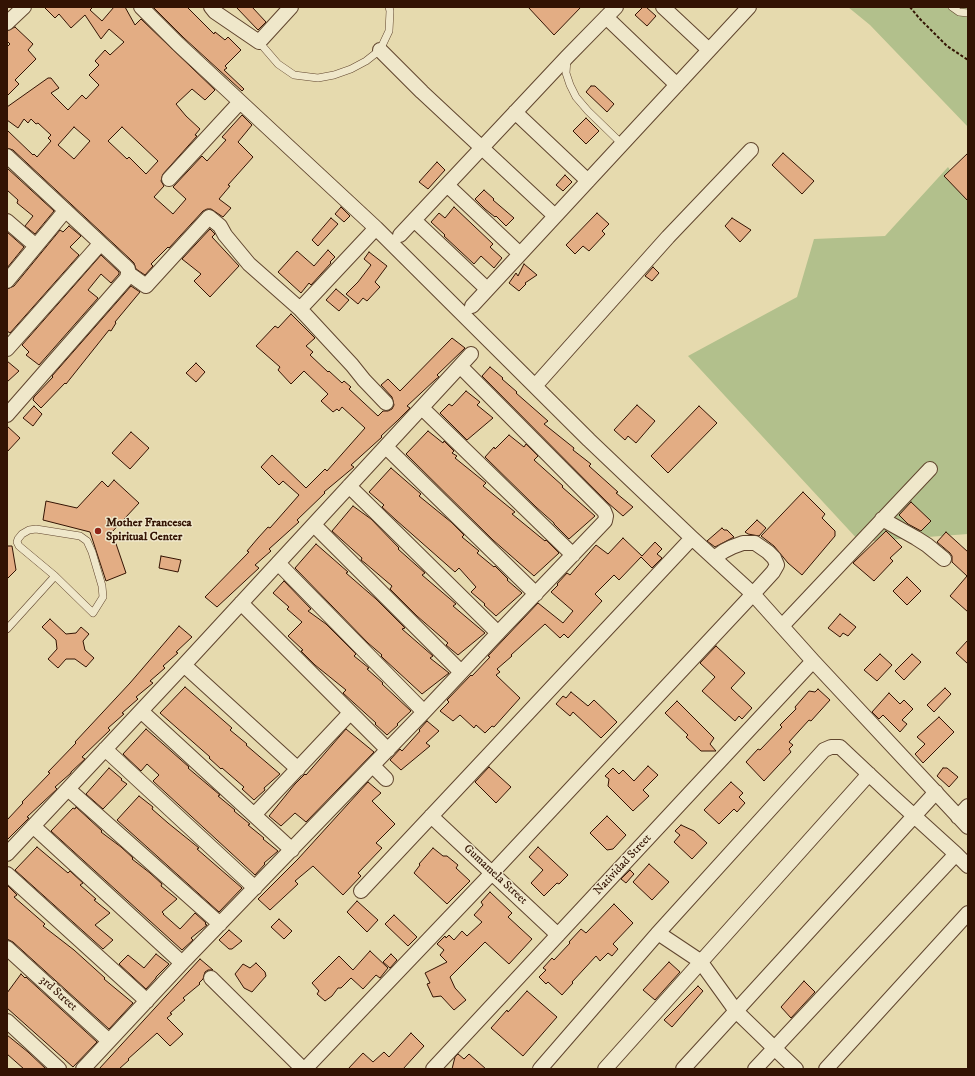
<!DOCTYPE html>
<style>
body{margin:0}
#map{position:relative;width:975px;height:1076px;overflow:hidden;background:#e6daae;font-family:"IM FELL DW Pica",serif}
canvas{display:block}
.frame{position:absolute;inset:0;border:8px solid #331303;pointer-events:none}
</style>
<div id="map">
<canvas width="975" height="1076"></canvas>
<div class="frame"></div>
</div>
<script>
const ctx = document.querySelector('canvas').getContext('2d');
ctx.lineJoin = 'round';
function fillPath(path, color) { ctx.fillStyle = color; ctx.fill(path, 'evenodd'); }
const poly = rows => new Path2D(rows.map(r => 'M' + r).join(''));
function trace(path, color, width, dash) { ctx.strokeStyle = color; ctx.lineWidth = width; ctx.lineCap = dash ? 'butt' : 'round'; ctx.setLineDash(dash || []); ctx.stroke(path); }
function write(font, color, halo, rows, align = 'center') {
  ctx.font = font + ' "IM FELL DW Pica",serif'; ctx.lineWidth = 3; ctx.setLineDash([]); ctx.textBaseline = 'middle'; ctx.strokeStyle = halo; ctx.fillStyle = color; for (const [text, x, y, turn = 0] of rows) {
    ctx.save(); ctx.translate(x, y); ctx.rotate((+turn || 0) * Math.PI / 180); ctx.textAlign = isNaN(turn) ? turn : align; if (halo) ctx.strokeText(text, 0, 0); ctx.fillText(text, 0, 0); ctx.restore();
  }
}
fillPath(poly([
 [848,7,968,7,968,127,870,25],
 [948,167,968,197,968,534,860,542,688,356,797,297,814,239,885,236]
]), '#b2c08c');
const building = poly([
 [44,7,93,7,90,10,102,21,114,7,125,7,135,25,141,19,215,90,205,100,192,89,176,104,186,116,200,129,195,135,197,136,163,174,161,181,164,186,154,197,173,214,186,199,173,187,202,156,207,161,226,140,222,137,242,115,252,125,238,142,253,157,228,185,230,186,219,199,231,208,223,217,211,209,207,209,203,211,169,248,168,247,151,264,153,266,145,275,136,269,134,263,130,259,13,150,7,148,7,130,33,155,34,154,37,157,51,141,48,138,51,135,38,123,36,124,31,119,28,123,24,119,18,128,7,120,7,107,48,78,51,78,59,88,51,93,68,110,82,95,86,99,99,85,89,75,99,65,95,61,105,50,110,55,124,42,109,29,101,39,85,15,71,28,59,14,55,18,44,7],
 [74,127,90,141,74,159,58,145,74,127],
 [122,127,158,161,146,174,129,157,127,159,108,141,122,127],
 [153,7,187,7,214,34,215,32,225,40,228,37,241,50,225,66,227,68,224,70,244,89,242,91,184,38,153,7],
 [236,7,252,7,266,22,258,30,236,7],
 [528,7,581,7,554,35,528,7],
 [643,7,646,7,656,16,647,26,635,15,643,7],
 [15,27,33,44,28,50,36,59,15,80,19,84,7,96,7,47,10,44,7,41,7,31,15,27],
 [591,86,595,86,614,104,607,112,586,92,591,86],
 [586,118,599,131,586,144,573,131,586,118],
 [783,153,814,181,802,194,772,165,783,153],
 [968,153,968,201,944,176,968,153],
 [437,162,445,170,428,189,419,182,437,162],
 [7,168,54,211,35,234,25,226,33,216,17,203,18,200,7,190,7,168],
 [565,175,572,182,563,191,556,185,565,175],
 [484,190,494,199,493,200,514,218,506,226,496,216,495,217,485,209,475,199,484,190],
 [341,207,350,216,344,222,335,214,341,207],
 [454,207,493,244,490,247,502,258,494,268,481,256,474,264,444,236,445,235,431,222,439,213,445,218,454,207],
 [597,213,609,224,602,231,605,234,589,251,583,246,575,254,566,245,597,213],
 [331,218,338,224,318,246,312,240,331,218],
 [732,218,751,230,740,242,725,226,732,218],
 [69,226,81,236,70,247,79,255,10,333,7,331,7,289,14,286,60,230,63,232,69,226],
 [210,229,215,234,212,237,239,266,210,297,194,281,201,274,182,259,210,229],
 [7,232,24,247,7,268,7,232],
 [328,250,335,257,330,262,331,263,311,285,309,283,301,293,278,272,297,251,314,266,328,250],
 [369,252,387,266,375,282,380,287,367,301,363,298,358,304,346,294,358,282,371,265,364,259,369,252],
 [101,255,119,272,119,274,111,283,101,274,88,290,98,298,39,365,26,355,29,352,22,345,101,255],
 [524,264,537,275,525,283,526,284,519,291,509,283,516,273,518,276,524,264],
 [653,267,659,273,652,281,645,276,653,267],
 [131,286,140,292,115,322,116,323,111,331,109,330,66,384,65,383,41,408,33,400,34,397,53,377,52,376,131,286],
 [336,289,349,300,339,311,326,300,336,289],
 [291,314,315,338,306,346,313,352,310,355,328,372,329,371,342,383,344,381,351,387,349,389,378,416,383,411,388,411,392,409,394,405,392,397,381,385,388,379,400,391,452,338,465,348,437,375,439,377,436,379,407,406,410,408,397,421,381,436,382,437,351,465,354,467,324,492,325,493,297,520,299,522,269,549,271,551,255,565,259,568,217,607,205,597,249,552,247,551,258,538,268,527,270,528,299,495,283,481,279,485,261,467,272,455,306,488,325,469,327,471,365,428,342,407,339,411,337,409,333,412,321,401,328,394,304,371,291,384,278,370,280,367,256,346,275,326,278,328,291,314],
 [7,361,19,371,7,382,7,361],
 [196,363,205,372,196,382,186,373,196,363],
 [490,367,503,378,502,379,517,392,516,393,548,421,544,424,574,448,573,450,591,464,589,466,618,492,616,493,633,507,623,516,608,503,482,376,490,367],
 [466,391,480,402,477,405,493,418,467,440,440,413,449,404,452,406,466,391],
 [637,405,655,421,636,443,628,436,625,440,614,430,637,405],
 [34,406,42,414,33,426,23,418,34,406],
 [699,406,717,423,668,473,651,456,699,406],
 [7,426,20,438,7,452,7,426],
 [428,431,443,443,444,441,454,451,452,453,457,456,455,458,486,483,483,486,515,512,512,514,545,541,546,540,559,553,534,576,493,540,406,454,428,431],
 [131,432,149,448,130,469,112,453,131,432],
 [509,435,524,447,526,444,538,456,534,460,563,486,562,487,595,516,569,539,554,524,554,523,536,507,485,457,494,447,495,449,509,435],
 [391,468,421,494,419,496,451,522,464,535,462,537,479,551,477,553,494,567,495,566,508,579,507,580,522,593,496,616,484,605,485,604,471,592,476,587,459,568,455,572,396,520,382,507,384,505,369,492,391,468],
 [114,480,139,503,112,532,126,573,106,581,90,532,43,520,46,501,77,508,102,481,108,487,114,480],
 [803,492,825,514,822,518,835,531,835,536,802,575,788,563,774,546,761,536,803,492],
 [911,502,931,521,921,531,908,524,899,515,911,502],
 [353,506,371,519,399,548,398,549,425,573,422,575,456,604,453,606,485,633,458,655,446,645,448,643,417,616,390,589,392,586,365,563,361,560,362,558,332,531,353,506],
 [757,520,766,528,759,536,748,534,745,532,757,520],
 [722,528,724,530,727,530,734,537,715,547,707,541,722,528],
 [886,531,902,547,890,558,893,561,874,581,853,563,886,531],
 [946,532,968,552,968,612,950,596,967,576,952,562,952,556,950,553,937,542,946,532],
 [623,538,642,556,655,542,662,549,657,554,662,558,652,568,641,557,619,580,614,575,595,594,602,601,568,638,564,634,560,638,545,624,511,655,512,656,497,669,500,672,496,675,520,698,494,727,492,726,485,733,476,725,474,728,460,715,453,721,440,711,449,702,447,700,471,675,472,676,490,657,488,656,538,603,563,623,573,611,551,592,558,585,557,584,567,573,570,575,596,545,608,554,623,538],
 [316,544,348,572,346,573,376,599,405,628,402,629,433,656,430,658,449,673,422,694,384,659,381,656,382,655,368,643,295,568,316,544],
 [7,546,12,546,16,570,7,579,7,546],
 [161,556,181,560,178,572,159,568,161,556],
 [907,577,921,591,907,605,893,591,907,577],
 [284,581,311,609,308,611,326,624,356,654,354,656,369,668,367,669,383,683,382,684,411,711,397,724,398,725,387,735,375,724,376,723,343,693,346,690,315,665,301,651,303,650,288,636,302,622,287,609,289,607,273,593,284,581],
 [840,614,856,627,848,636,843,633,840,637,828,628,840,614],
 [50,619,66,634,76,633,81,627,89,634,83,641,85,650,94,658,86,667,75,659,66,659,58,668,48,659,57,649,56,640,42,627,50,619],
 [179,626,192,637,176,652,178,653,163,666,165,668,150,681,153,683,136,697,138,699,122,713,124,714,108,728,110,730,82,757,85,759,71,772,71,773,55,787,57,789,27,817,29,818,7,840,7,820,23,803,22,802,50,773,48,772,76,743,75,742,130,683,179,626],
 [968,640,968,664,956,653,968,640],
 [716,646,745,673,731,688,752,708,742,719,739,716,735,721,702,691,715,677,700,663,716,646],
 [880,654,892,665,877,681,864,670,880,654],
 [912,654,921,662,904,680,895,671,912,654],
 [185,687,232,728,230,730,247,744,246,745,280,774,264,788,265,790,254,800,242,789,244,787,222,768,221,769,209,758,210,757,160,713,185,687],
 [945,688,951,694,934,712,927,705,945,688],
 [818,689,830,700,811,721,809,720,789,742,793,745,789,749,791,752,764,781,746,762,758,749,760,750,782,727,780,725,796,709,795,707,809,691,815,692,818,689],
 [571,692,588,706,594,700,617,722,601,738,573,712,570,716,556,704,563,696,566,698,571,692],
 [889,693,900,704,904,700,913,709,902,720,907,724,900,732,883,715,879,719,872,712,889,693],
 [677,701,714,738,710,744,716,751,701,751,686,737,688,735,665,713,677,701],
 [939,717,954,732,923,763,915,754,925,744,917,737,939,717],
 [427,721,439,731,426,743,430,746,401,770,390,760,400,749,402,751,420,731,419,730,427,721],
 [146,729,189,767,188,768,220,795,218,796,235,810,234,811,250,824,248,825,264,838,263,839,278,851,264,863,265,864,255,875,153,781,159,775,147,764,141,771,123,754,146,729],
 [346,729,374,752,306,822,295,813,281,826,269,816,295,784,305,774,306,775,346,729],
 [648,766,658,775,643,790,649,796,633,811,608,786,609,779,605,776,613,768,619,774,623,770,634,781,648,766],
 [489,767,511,787,496,803,475,782,489,767],
 [109,768,122,779,121,780,127,784,103,809,86,794,109,768],
 [943,768,947,768,958,777,949,787,937,776,943,768],
 [368,782,381,793,372,801,395,824,376,843,382,848,358,873,361,876,343,895,313,866,295,881,298,884,270,910,258,899,298,859,368,782],
 [731,782,743,793,739,797,745,803,737,812,734,809,719,824,704,810,731,782],
 [139,796,153,807,152,809,168,823,199,848,197,849,242,888,219,912,117,820,139,796],
 [76,807,102,831,101,832,121,847,133,858,132,859,150,873,162,884,161,886,177,899,162,912,164,914,163,914,180,929,195,913,206,923,205,924,207,925,191,938,193,940,182,950,51,831,73,808,75,809,76,807],
 [607,816,626,835,613,849,607,850,590,833,607,816],
 [681,825,694,831,707,843,692,859,674,842,680,835,675,831,681,825],
 [37,847,68,873,70,871,83,883,80,885,96,899,94,900,110,913,95,925,113,940,103,949,15,870,37,847],
 [538,847,568,875,559,884,557,883,544,896,531,883,543,870,529,857,538,847],
 [433,848,443,856,447,856,458,865,456,868,470,881,447,904,414,873,420,865,419,864,433,848],
 [649,864,669,882,652,900,633,882,649,864],
 [630,870,634,874,626,883,621,879,630,870],
 [7,885,17,895,14,897,45,924,43,926,74,950,105,978,104,979,133,1003,109,1029,13,942,7,939,7,885],
 [490,892,512,913,508,917,532,939,509,964,485,942,450,977,455,988,466,1000,454,1010,441,996,433,997,427,984,430,983,425,973,447,962,440,955,444,950,437,944,445,936,446,938,449,935,454,940,462,931,467,936,482,922,474,915,483,905,481,902,490,892],
 [357,901,378,920,367,932,347,912,357,901],
 [614,904,633,923,613,944,618,949,612,956,608,953,600,961,596,956,572,982,573,983,562,995,548,982,546,984,539,977,546,970,543,968,552,958,554,960,570,943,569,942,581,929,586,933,614,904],
 [394,915,417,937,408,946,385,924,394,915],
 [279,919,292,931,284,939,271,927,279,919],
 [229,930,242,941,232,949,229,949,219,940,229,930],
 [370,951,388,968,380,978,376,975,363,989,351,978,341,988,338,988,332,996,325,1001,317,994,319,991,312,983,339,956,353,970,370,951],
 [156,954,169,964,156,977,156,978,146,989,119,964,128,955,144,968,156,954],
 [391,954,397,960,390,968,383,962,391,954],
 [200,959,213,970,208,970,205,972,203,979,199,983,200,984,183,998,185,1000,170,1013,172,1014,167,1018,183,1034,170,1046,157,1033,128,1059,129,1060,119,1069,99,1069,200,959],
 [669,962,680,972,655,1000,643,990,669,962],
 [256,963,265,972,266,976,252,992,244,988,235,974,243,964,250,968,256,963],
 [21,974,25,978,26,977,97,1042,73,1067,7,1008,7,993,21,974],
 [804,981,815,992,791,1018,781,1007,804,981],
 [698,986,703,991,672,1027,664,1020,698,986],
 [527,991,557,1017,523,1056,491,1028,507,1010,508,1012,527,991],
 [411,1033,424,1046,403,1069,348,1069,363,1053,373,1062,384,1052,389,1057,411,1033],
 [7,1035,28,1052,46,1069,24,1069,7,1054,7,1035],
 [458,1054,464,1059,469,1054,486,1069,452,1069,455,1057,458,1054]
]);
fillPath(building, '#e3ad84');
trace(building, '#331303', 1);
const service = poly([
 [952,7,959,12,968,13],
 [259,42,278,64,294,75,318,78,334,75,351,69,366,61,380,50,389,31,390,11,389,7],
 [567,59,566,73,570,85,576,97,588,111,622,144],
 [36,529,80,536,87,541,92,552,102,586,103,597,93,613,55,576,19,546,17,542,18,539,22,534,29,530,36,529],
 [7,629,55,576]
]);
const minor = poly([
 [141,7,178,44,376,228,589,440,692,538,753,594,813,661,968,827],
 [211,7,215,12,259,42,291,7],
 [663,7,709,50],
 [606,17,677,85],
 [7,23,24,7],
 [380,50,422,92,555,216],
 [515,112,588,181],
 [7,156,124,265,128,269,128,273,127,278,7,415],
 [169,179,240,102],
 [447,185,520,254],
 [414,220,487,289],
 [7,221,36,246],
 [400,235,567,57,616,7],
 [128,273,146,286,209,217,220,226,225,235,249,264,300,309,352,365,364,380,386,403],
 [7,281,65,211],
 [472,306,749,7],
 [300,309,376,228],
 [7,349,100,244],
 [460,366,471,354],
 [535,386,668,237,751,150],
 [422,408,573,555],
 [386,447,536,594],
 [349,486,498,633],
 [882,519,916,538,927,545,944,559],
 [314,525,461,672],
 [278,563,424,712],
 [241,603,388,750],
 [782,626,930,469],
 [184,665,298,769],
 [141,711,292,850],
 [105,749,255,888],
 [373,766,386,779],
 [68,789,220,924],
 [254,815,350,713],
 [431,816,558,935],
 [958,817,968,806],
 [33,826,182,963],
 [7,854,184,665,460,366,604,511,606,516,605,521,498,633,424,712,182,963,83,1069],
 [7,874,147,1001],
 [361,891,692,538],
 [658,933,700,961,736,1011,796,1069],
 [7,948,109,1041],
 [211,978,303,1069],
 [7,1021,59,1069],
 [305,1069,492,873,753,594,773,572,777,565,774,558,768,552,755,543,743,543,732,547,724,551,714,558],
 [433,1069,813,661],
 [540,1069,658,933,824,750,831,747,840,747,890,794,956,854,968,866],
 [605,1069,869,774],
 [683,1069,936,792],
 [755,1069,956,854],
 [826,1069,968,913]
]);
trace(service, '#60452e', 8);
trace(minor, '#60452e', 16);
trace(poly([
 [910,7,919,18,947,46,968,60]
]), '#331303', 2, [3, 2]);
trace(service, '#efe7ca', 7);
trace(minor, '#efe7ca', 14);
for (const [x, y, r, color] of [
 [98,531,4,"#8f2418"]
]) { const dot = new Path2D(); dot.arc(x, y, r, 0, 2 * Math.PI); ctx.fillStyle = color; ctx.fill(dot); trace(dot, '#efe7ca', 1.5); }
write('bold 12px', '#331303', '#efe7ca', [
 ["Mother Francesca",106,524],
 ["Spiritual Center",106,538]
], 'left');
write('12px', '#331303', '#efe7ca', [
 ["Natividad Street",623,865,-47],
 ["Gumamela Street",495,875,43],
 ["3rd Street",58,994,42]
]);
</script>
